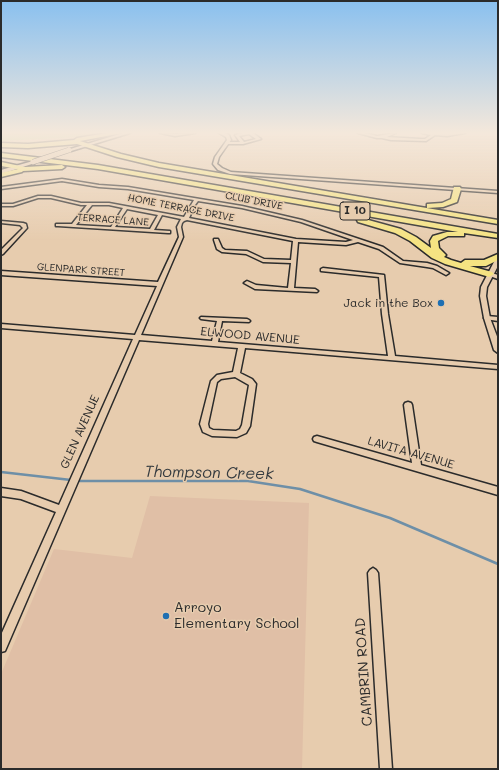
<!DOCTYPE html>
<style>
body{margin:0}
#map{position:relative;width:499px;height:770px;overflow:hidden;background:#e7ccae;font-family:Mali,sans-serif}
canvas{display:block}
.frame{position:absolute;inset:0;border:2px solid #2b2b2b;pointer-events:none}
</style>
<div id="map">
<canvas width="499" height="770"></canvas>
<div class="frame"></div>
</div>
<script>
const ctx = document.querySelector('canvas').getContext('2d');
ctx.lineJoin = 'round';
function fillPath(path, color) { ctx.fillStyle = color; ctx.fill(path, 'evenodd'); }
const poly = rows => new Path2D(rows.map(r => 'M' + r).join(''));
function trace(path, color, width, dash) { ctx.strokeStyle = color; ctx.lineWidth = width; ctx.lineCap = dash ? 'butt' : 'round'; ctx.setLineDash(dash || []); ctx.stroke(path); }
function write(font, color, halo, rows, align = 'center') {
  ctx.font = font + ' Mali,sans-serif'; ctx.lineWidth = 3; ctx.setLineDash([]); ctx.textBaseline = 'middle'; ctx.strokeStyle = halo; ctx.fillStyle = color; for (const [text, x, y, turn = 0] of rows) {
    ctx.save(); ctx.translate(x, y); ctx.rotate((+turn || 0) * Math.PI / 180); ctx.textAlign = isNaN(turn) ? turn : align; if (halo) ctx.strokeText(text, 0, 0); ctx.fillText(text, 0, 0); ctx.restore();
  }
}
fillPath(poly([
 [150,496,309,503,302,769,1,769,1,674,54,549,132,558]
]), '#e0bfa6');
fillPath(poly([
 [1,133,107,133,81,137,1,141]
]), '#c5de94');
trace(poly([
 [1,472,71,480],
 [76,481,248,481,300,489,390,518,498,564]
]), '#6e8fa7', 2.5);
const minor = poly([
 [242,133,253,133,261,139,243,144,228,144,226,143,228,142,240,142,235,135,242,133],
 [249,134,256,139,244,142,239,136,249,134],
 [358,133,365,133,377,136,396,133,387,137,421,139,425,139,431,135,422,133,465,133,447,136,435,135,426,141,391,140,382,138,377,138,358,133],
 [62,179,99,185,128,187,242,206,302,220,383,247,403,261,427,263,437,266,449,273,446,275,433,268,427,267,400,263,379,249,358,242,346,245,298,242,294,288,315,289,318,291,317,292,255,289,244,283,247,281,256,285,288,288,291,263,263,262,246,254,222,252,217,249,214,240,214,239,218,239,222,248,225,250,247,251,264,259,291,260,293,241,187,220,184,221,182,223,181,227,183,237,141,335,212,341,217,321,201,319,200,318,201,317,247,319,249,320,250,321,249,322,222,321,218,342,388,356,382,314,379,277,321,271,321,269,323,268,384,275,388,314,395,356,498,365,498,369,245,348,240,373,252,379,256,384,250,426,246,433,237,437,212,436,203,432,200,424,211,381,217,375,233,372,238,348,139,340,5,651,1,652,1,635,56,512,21,499,1,496,1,488,21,491,59,505,133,339,1,328,1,324,135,335,157,286,1,275,1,271,158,282,179,237,177,227,181,219,162,215,154,230,170,231,170,233,168,233,58,226,56,226,56,224,72,224,87,205,81,205,51,198,38,198,13,206,1,206,1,204,13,204,38,196,51,196,81,203,109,203,184,217,194,200,128,189,99,187,62,181,1,189,1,187,62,179],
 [198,201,242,208,301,222,353,240,346,242,296,239,189,218,195,205,198,201],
 [92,205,109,205,123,208,111,227,76,225,92,205],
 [127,209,158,215,150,229,115,227,127,209],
 [235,377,249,385,242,425,240,429,236,431,213,430,209,428,208,424,217,382,221,379,235,377],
 [1,221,23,223,26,224,27,228,3,254,1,255,1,250,23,228,20,225,1,223,1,221],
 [489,272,498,275,498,279,487,275,487,273,489,272],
 [487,316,498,317,498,321,485,319,484,318,487,316],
 [408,402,411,403,412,405,421,465,498,487,498,495,317,442,314,441,313,439,314,437,317,436,412,463,404,405,405,403,408,402],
 [373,568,376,570,378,573,392,769,380,769,368,573,370,570,373,568]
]);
const tertiary = poly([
 [160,133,175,134,195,133,175,136,160,133],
 [219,133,225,133,229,135,231,140,219,157,217,164,222,168,231,172,498,191,498,193,230,174,218,170,213,164,215,157,227,140,226,137,219,133],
 [498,258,498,266,487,287,486,296,490,318,498,339,498,353,494,350,484,318,480,296,481,287,495,260,498,258]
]);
const secondary = poly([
 [123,133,130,133,71,151,67,150,123,133],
 [33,161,35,161,35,163,1,174,1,170,33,161]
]);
const motorway = poly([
 [107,133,122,133,80,141,121,154,159,163,498,220,498,224,159,167,117,157,77,144,28,148,1,147,1,143,28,144,74,140,77,138,107,133],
 [1,153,98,165,498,234,498,238,464,233,464,236,448,236,438,241,439,248,446,255,444,257,451,260,461,263,465,260,484,260,498,254,498,260,486,266,470,266,492,272,494,274,489,277,486,276,445,264,432,258,410,241,395,233,358,222,357,220,361,218,401,229,416,237,431,248,430,241,433,236,447,232,458,232,98,169,1,157,1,153],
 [1,162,25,167,62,165,65,167,62,169,23,171,22,172,1,177,1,173,18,169,1,166,1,162],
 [454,187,460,187,461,189,457,202,443,207,427,208,427,204,442,203,451,199,454,187]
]);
trace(minor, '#2b2b2b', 3);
trace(tertiary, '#2b2b2b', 3);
trace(secondary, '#2b2b2b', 3);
trace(motorway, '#2b2b2b', 3);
fillPath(minor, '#e7ccae');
fillPath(tertiary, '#e7ccae');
fillPath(secondary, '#e7ccae');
fillPath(motorway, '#f5e382');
const secondaryBridge = poly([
 [33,162,69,150]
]);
trace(secondaryBridge, '#2b2b2b', 6, []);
trace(secondaryBridge, '#e7ccae', 5);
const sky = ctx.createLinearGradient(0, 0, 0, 241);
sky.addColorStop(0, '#89c0ef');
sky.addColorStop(0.55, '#f4e8db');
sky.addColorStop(1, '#f4e8db00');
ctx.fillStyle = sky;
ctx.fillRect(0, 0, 499, 241);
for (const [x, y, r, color] of [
 [441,303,4,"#1f6fb2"],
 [166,616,4,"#1f6fb2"]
]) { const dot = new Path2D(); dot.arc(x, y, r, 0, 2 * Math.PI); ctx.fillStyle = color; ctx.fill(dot); trace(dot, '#e7ccae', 1.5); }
write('10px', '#2b2b2b', '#e7ccae', [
 ["CLUB DRIVE",254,201,11],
 ["HOME TERRACE DRIVE",181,208,11],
 ["TERRACE LANE",113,220,4],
 ["GLENPARK STREET",81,270,4]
]);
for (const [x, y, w] of [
 [355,211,30]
]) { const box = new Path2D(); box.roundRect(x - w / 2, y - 9, w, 18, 3); ctx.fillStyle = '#e7ccae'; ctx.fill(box); trace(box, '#2b2b2b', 1); }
write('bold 11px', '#2b2b2b', null, [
 ["I 10",355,211]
]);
write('12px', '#2b2b2b', '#e7ccae', [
 ["Jack in the Box",433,303]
], 'right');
write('12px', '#2b2b2b', '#e7ccae', [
 ["ELWOOD AVENUE",250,336,5],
 ["GLEN AVENUE",80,432,-66],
 ["LAVITA AVENUE",411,453,16]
]);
write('14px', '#2b2b2b', '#e7ccae', [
 ["Arroyo",174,608],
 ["Elementary School",174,624]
], 'left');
write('14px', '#2b2b2b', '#e7ccae', [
 ["CAMBRIN ROAD",364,672,-94]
]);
write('italic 16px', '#363c40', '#e7ccae', [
 ["Thompson Creek",209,473,1]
]);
</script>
